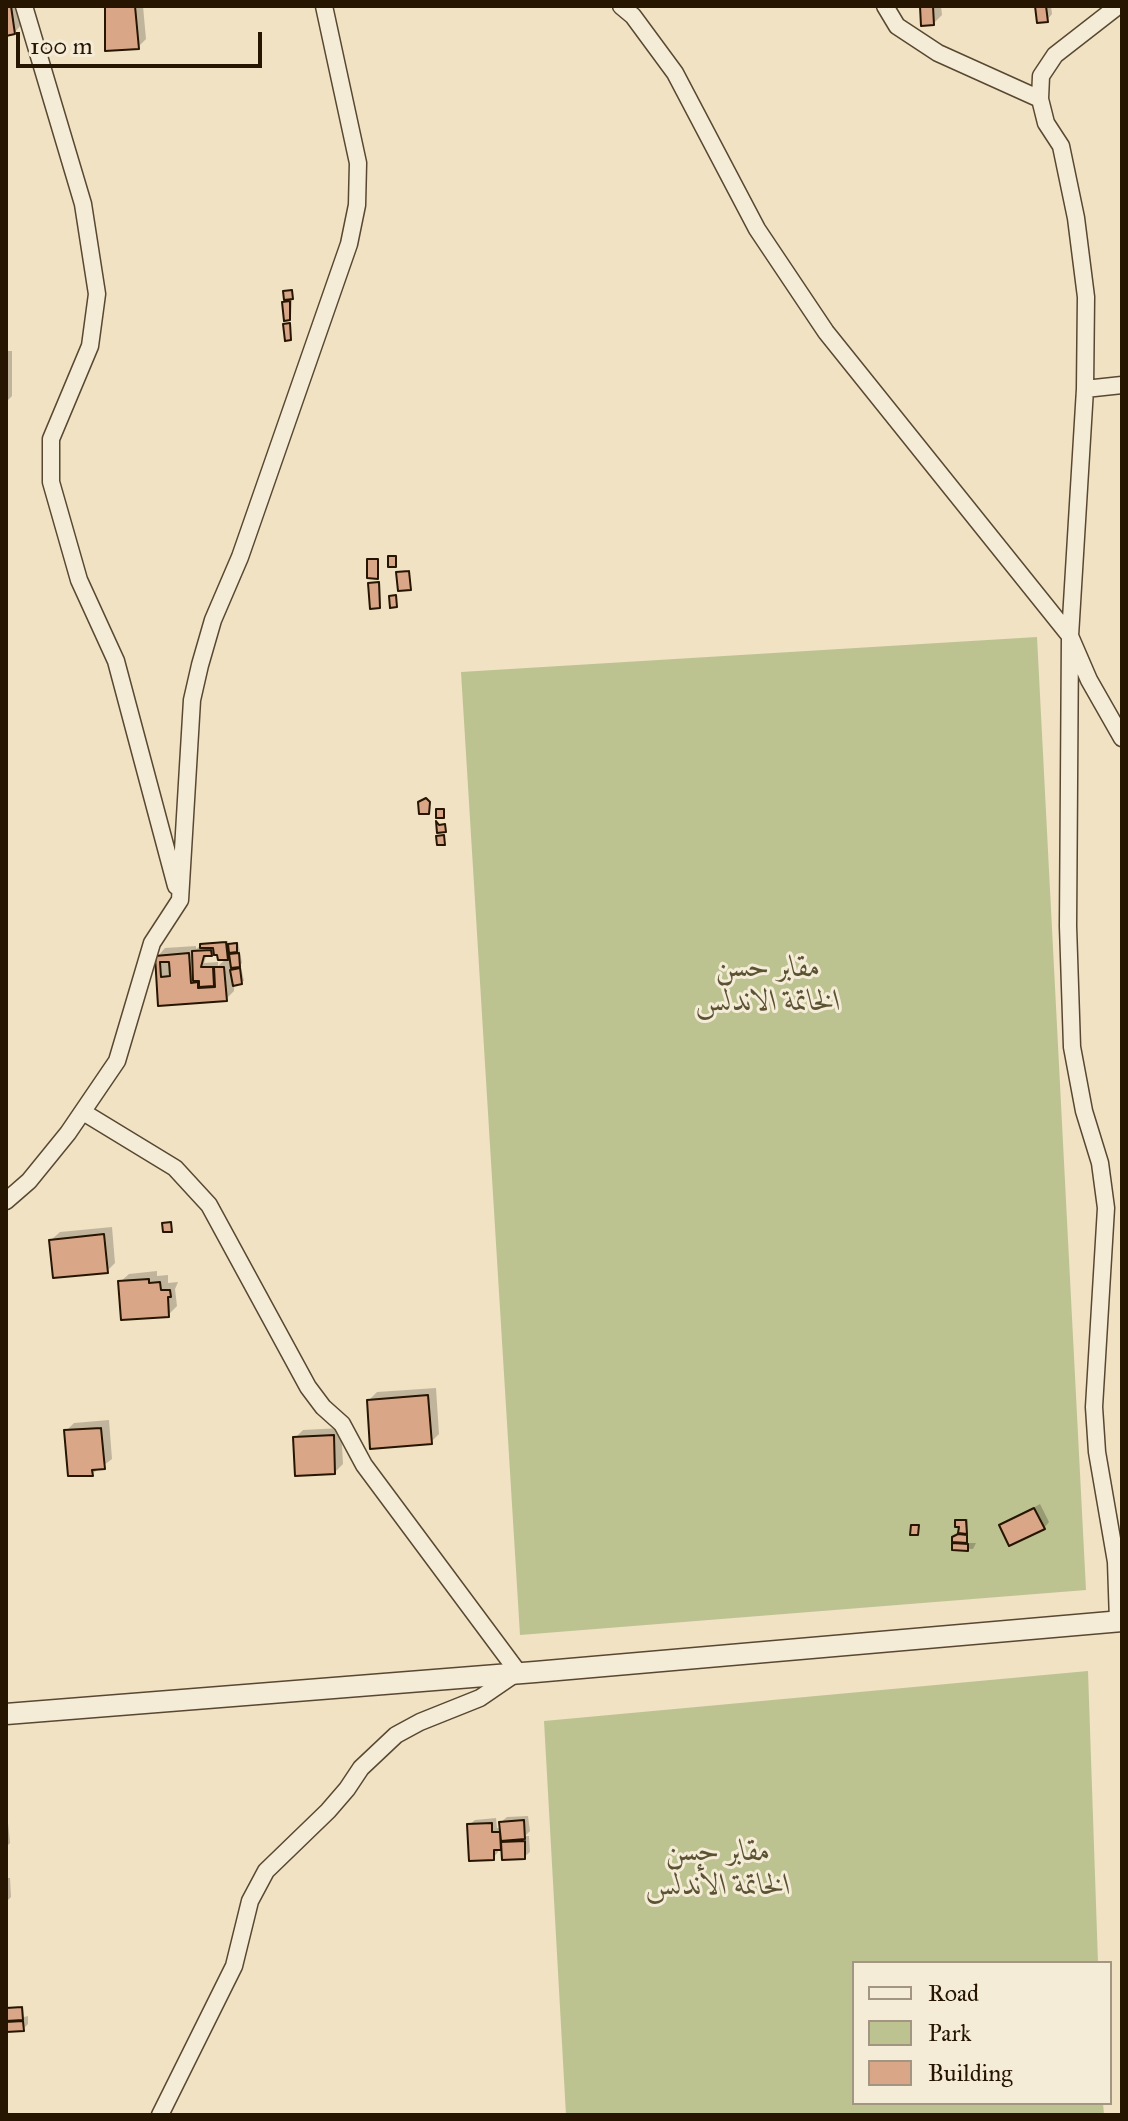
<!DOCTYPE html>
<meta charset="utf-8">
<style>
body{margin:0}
#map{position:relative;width:1128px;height:2121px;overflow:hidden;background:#f0e2c3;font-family:"IM FELL Great Primer",serif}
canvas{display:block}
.frame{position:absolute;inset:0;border:8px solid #261500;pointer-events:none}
.legend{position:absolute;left:852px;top:1961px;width:260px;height:144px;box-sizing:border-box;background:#f5ecd8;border:2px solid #a29682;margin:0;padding:10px 14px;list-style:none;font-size:24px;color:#261500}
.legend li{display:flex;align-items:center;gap:16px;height:40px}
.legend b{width:40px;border:2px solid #a29682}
.scale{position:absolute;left:16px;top:32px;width:246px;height:36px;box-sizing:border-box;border:4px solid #261500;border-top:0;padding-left:10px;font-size:24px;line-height:28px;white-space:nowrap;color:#261500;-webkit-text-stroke:6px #f5ecd8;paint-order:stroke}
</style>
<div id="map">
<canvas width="1128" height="2121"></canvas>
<div class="frame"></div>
<ul class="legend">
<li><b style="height:10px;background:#f5ecd8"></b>Road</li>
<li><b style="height:22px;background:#bdc291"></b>Park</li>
<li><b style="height:22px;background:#daa688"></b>Building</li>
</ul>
<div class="scale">100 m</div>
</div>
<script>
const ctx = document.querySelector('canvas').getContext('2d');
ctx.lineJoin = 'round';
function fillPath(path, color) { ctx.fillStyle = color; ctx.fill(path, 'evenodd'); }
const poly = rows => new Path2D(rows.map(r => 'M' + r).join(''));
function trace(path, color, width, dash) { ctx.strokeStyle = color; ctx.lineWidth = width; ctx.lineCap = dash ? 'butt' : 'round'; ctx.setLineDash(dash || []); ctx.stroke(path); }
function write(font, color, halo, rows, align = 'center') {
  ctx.font = font + ' "IM FELL Great Primer",Amiri,serif'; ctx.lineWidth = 6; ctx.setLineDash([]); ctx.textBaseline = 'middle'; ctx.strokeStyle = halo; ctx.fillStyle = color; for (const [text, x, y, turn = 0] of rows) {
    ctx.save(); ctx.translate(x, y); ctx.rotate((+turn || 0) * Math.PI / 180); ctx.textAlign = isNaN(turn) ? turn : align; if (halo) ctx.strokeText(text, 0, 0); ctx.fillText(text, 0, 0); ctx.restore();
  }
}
fillPath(poly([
 [1037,637,1086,1590,520,1635,461,672],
 [1088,1671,1098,1963,854,1963,854,2103,1103,2103,1104,2115,566,2115,544,1721]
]), '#bdc291');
fillPath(poly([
 [6,6,20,6,22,24,14,33,6,34],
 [107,6,143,6,146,39,138,47],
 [922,6,941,6,942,15,934,23],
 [1037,6,1051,6,1052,14,1047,20],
 [293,289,291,316,289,318,284,303,290,297,285,292],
 [6,351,12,351,12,396,6,402],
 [380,581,381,604,379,606,370,584],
 [228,941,228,947,233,942,238,942,242,963,236,968,241,967,244,981,234,984,234,991,226,999,160,1004,157,957,165,948,196,946,196,949,204,943],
 [215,950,227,958,218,966,218,962,204,963,207,954],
 [112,1227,115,1263,107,1271,51,1240,60,1232],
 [157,1271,157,1276,168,1275,168,1283,178,1282,175,1289,177,1306,168,1315,120,1282,129,1274],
 [436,1388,439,1434,431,1442,369,1400,377,1392],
 [109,1420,112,1459,92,1474,66,1431,74,1423],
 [341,1428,343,1464,335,1472,295,1438,303,1430],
 [1040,1504,1049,1522,1044,1528,1001,1526],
 [959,1519,968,1519,968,1543,976,1543,973,1549,954,1548,954,1538,960,1533,961,1525,957,1521],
 [6,1802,10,1843,6,1847],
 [528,1816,530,1831,525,1836,529,1836,530,1852,524,1857,503,1848,498,1848,498,1852,493,1858,469,1825,475,1820,496,1818,497,1828,502,1828,501,1822,507,1817],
 [6,1878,10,1878,11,1897,6,1902],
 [23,2006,24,2017,28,2016,28,2024,23,2029,6,2030,7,2009]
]), '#0003');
const building = poly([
 [6,6,11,6,15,34,6,36,6,6],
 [105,6,135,6,139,49,105,51,105,6],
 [920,6,933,6,934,25,921,26,920,6],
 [1035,6,1046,6,1048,22,1037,23,1035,6],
 [292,290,293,299,284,300,283,291,292,290],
 [290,301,290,320,284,321,282,302,290,301],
 [290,323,291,340,285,341,283,324,290,323],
 [388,556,396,556,396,567,388,567,388,556],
 [367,559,378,559,378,579,367,578,367,559],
 [409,571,411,590,398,591,396,572,409,571],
 [379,582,380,608,370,609,368,583,379,582],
 [396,595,397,607,390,608,389,596,396,595],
 [426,798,430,802,429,814,419,814,418,802,426,798],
 [436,809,444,809,444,818,436,818,436,809],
 [436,821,439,825,445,824,446,832,437,833,436,821],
 [444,835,445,845,437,845,436,836,444,835],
 [226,942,228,960,218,960,217,955,214,955,213,948,200,948,200,944,226,942],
 [237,943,237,952,229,953,228,944,237,943],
 [211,950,212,956,204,956,201,967,213,967,214,986,199,987,199,981,193,981,192,951,211,950],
 [189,953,191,983,198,982,198,988,215,987,214,967,224,967,227,1001,158,1006,155,956,189,953],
 [239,953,240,967,231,968,229,954,239,953],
 [160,962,169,962,170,976,161,977,160,962],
 [240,968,242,984,233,986,230,970,240,968],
 [171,1222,172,1232,163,1232,162,1223,171,1222],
 [104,1234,108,1273,53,1278,49,1240,104,1234],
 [149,1279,149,1283,160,1282,161,1290,170,1290,171,1297,168,1297,169,1317,121,1320,118,1281,149,1279],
 [428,1395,432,1444,370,1449,367,1400,428,1395],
 [101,1428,105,1469,92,1470,93,1476,68,1476,64,1430,101,1428],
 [334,1435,335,1474,295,1476,293,1437,334,1435],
 [1034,1508,1045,1529,1009,1546,999,1525,1034,1508],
 [955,1520,966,1520,967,1534,958,1533,959,1527,955,1527,955,1520],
 [911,1525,919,1525,918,1535,910,1535,911,1525],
 [958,1534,967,1535,967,1543,952,1542,952,1537,958,1534],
 [952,1543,968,1544,968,1551,952,1550,952,1543],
 [524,1820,525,1839,501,1841,499,1822,524,1820],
 [492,1823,492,1832,500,1832,501,1850,494,1850,494,1860,469,1861,467,1824,492,1823],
 [525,1841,525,1859,502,1860,501,1842,525,1841],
 [22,2007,23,2020,6,2021,6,2008,22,2007],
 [23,2021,24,2031,6,2032,6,2022,23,2021]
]);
fillPath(building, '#daa688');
trace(building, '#261500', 2);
const minor = poly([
 [24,6,83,204,97,294,90,346,51,439,51,482,79,580,116,661,176,886],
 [621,6,633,16,675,73,757,229,826,332,1070,636,1089,680,1122,738],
 [885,6,897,26,938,53,1040,99],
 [1085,389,1122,385],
 [83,1112,175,1168,209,1205,308,1387,323,1407,342,1424,364,1465,518,1672,480,1698,420,1722,396,1735,361,1768,347,1789,328,1811,266,1871,250,1901,234,1966,160,2115],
 [6,1201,29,1181,68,1133,117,1061,152,943,180,900,192,700,200,665,213,620,240,557,349,244,357,205,358,163,324,6],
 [1118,1621,1116,1562,1097,1452,1094,1407,1106,1208,1100,1163,1084,1111,1072,1047,1068,926,1070,636,1085,389,1086,297,1076,218,1061,146,1046,123,1040,99,1041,76,1055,55,1118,6]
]);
const tertiary = poly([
 [6,1714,535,1672,1122,1621]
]);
trace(minor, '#584831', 19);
trace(tertiary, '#584831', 23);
trace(minor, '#f5ecd8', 16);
trace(tertiary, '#f5ecd8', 20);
write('italic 30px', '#5b5233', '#f5ecd8', [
 ["مقابر حسن",768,969],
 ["الخاتمة الاندلس",768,1003],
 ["مقابر حسن",718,1853],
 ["الخاتمة الأندلس",718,1887]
]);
</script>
